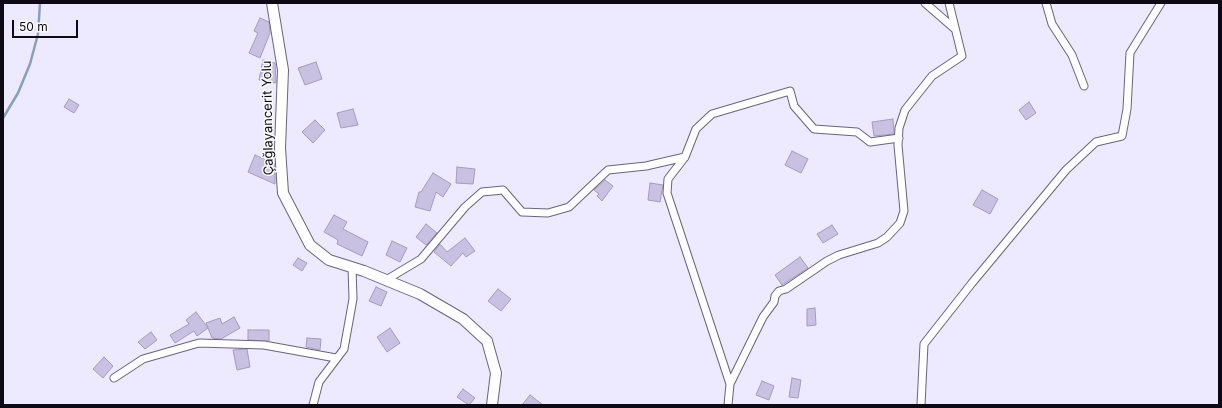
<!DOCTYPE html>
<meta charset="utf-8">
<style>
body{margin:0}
#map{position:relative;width:1222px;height:408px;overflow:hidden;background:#ede9fe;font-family:Inter,sans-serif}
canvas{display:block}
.frame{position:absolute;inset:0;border:4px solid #0d0a15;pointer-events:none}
.scale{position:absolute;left:12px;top:20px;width:66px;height:18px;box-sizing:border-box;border:2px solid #0d0a15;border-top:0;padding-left:5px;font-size:12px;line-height:14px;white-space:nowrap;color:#0d0a15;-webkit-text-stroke:3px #f9f9f9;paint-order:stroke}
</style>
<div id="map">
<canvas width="1222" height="408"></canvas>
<div class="frame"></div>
<div class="scale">50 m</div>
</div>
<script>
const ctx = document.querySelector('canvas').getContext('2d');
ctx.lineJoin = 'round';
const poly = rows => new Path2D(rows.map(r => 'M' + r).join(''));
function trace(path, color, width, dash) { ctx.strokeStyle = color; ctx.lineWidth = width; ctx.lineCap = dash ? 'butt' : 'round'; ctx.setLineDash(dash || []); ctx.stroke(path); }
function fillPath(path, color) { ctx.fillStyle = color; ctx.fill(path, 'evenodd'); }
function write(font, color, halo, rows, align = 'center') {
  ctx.font = font + ' Inter,sans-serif'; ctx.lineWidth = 3; ctx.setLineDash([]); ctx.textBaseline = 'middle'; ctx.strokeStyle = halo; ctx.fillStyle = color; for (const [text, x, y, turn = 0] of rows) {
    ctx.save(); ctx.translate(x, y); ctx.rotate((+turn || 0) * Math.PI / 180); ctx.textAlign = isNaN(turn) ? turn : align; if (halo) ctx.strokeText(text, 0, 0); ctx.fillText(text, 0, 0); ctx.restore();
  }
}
trace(poly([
 [3,118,18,93,30,64,38,34,40,3]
]), '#88a1b8', 2.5);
const building = poly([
 [260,18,269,22,270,33,260,58,249,53,258,33,254,31,260,18],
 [263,60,275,63,276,83,259,80,263,60],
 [316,62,322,79,305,85,298,68,316,62],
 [69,99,79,105,74,113,64,107,69,99],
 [1029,102,1036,113,1026,120,1019,110,1029,102],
 [353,109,358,125,341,128,337,113,353,109],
 [893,119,894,134,874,136,872,122,893,119],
 [315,120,325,130,313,143,302,132,315,120],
 [792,151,808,159,801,173,785,165,792,151],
 [255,155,275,164,275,184,248,172,255,155],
 [457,167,475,169,473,184,456,183,457,167],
 [433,173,451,184,443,197,436,192,430,211,415,207,419,192,421,192,433,173],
 [605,180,613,186,602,201,597,196,599,194,594,190,605,180],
 [650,183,663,185,660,202,648,200,650,183],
 [982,190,998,199,990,214,973,205,982,190],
 [334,215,347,222,343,229,368,242,362,256,337,244,338,240,324,232,334,215],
 [426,224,437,233,426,245,416,237,426,224],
 [832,225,838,234,823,243,817,234,832,225],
 [465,238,475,251,466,257,463,253,451,266,434,252,440,244,447,252,465,238],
 [392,241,407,248,400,262,386,255,392,241],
 [800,257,808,268,782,285,775,275,800,257],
 [298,258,307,263,302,271,293,265,298,258],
 [376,287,387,292,381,306,369,301,376,287],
 [498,289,511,299,501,311,488,301,498,289],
 [815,308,816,325,807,326,807,309,815,308],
 [196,312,208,328,197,336,194,331,175,343,170,335,189,324,186,320,196,312],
 [234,317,240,328,221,339,212,338,206,323,220,318,222,324,234,317],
 [390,328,400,343,387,352,377,337,390,328],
 [248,330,269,330,269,341,248,340,248,330],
 [151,332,157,340,145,349,138,342,151,332],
 [307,338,321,339,320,350,306,347,307,338],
 [247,349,250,367,237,370,233,350,247,349],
 [104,357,113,366,103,378,93,369,104,357],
 [792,378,801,380,798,398,789,397,792,378],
 [762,381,774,386,769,400,756,395,762,381],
 [463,389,475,398,469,405,457,397,463,389],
 [530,395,543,405,522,405,530,395]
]);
fillPath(building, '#c8c1e1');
trace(building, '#a39cbd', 1);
const minor = poly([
 [925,3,955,29],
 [1046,3,1052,24,1072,55,1084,86],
 [386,280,421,259,465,207,482,192,503,190,522,212,548,213,569,207,608,170,646,166,685,157],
 [114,378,143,359,199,343,264,345,336,358],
 [730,384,667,193,668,179,685,157,696,129,712,114,790,91,794,106,814,129,857,132,870,142,899,138],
 [313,405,319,382,344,349,353,299,352,267],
 [728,405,730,384,763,317,774,302,775,296,779,291,786,289,827,261,839,255,878,243,887,237,900,223,904,211,898,145,899,128,905,110,932,76,962,56,949,3],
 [921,405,924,344,972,283,1066,170,1096,142,1122,136,1127,109,1130,53,1161,3]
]);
const secondary = poly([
 [272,3,283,70,280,148,283,193,310,245,329,260,364,271,420,294,463,319,487,341,496,373,492,405]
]);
trace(minor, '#6a6381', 9);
trace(secondary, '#6a6381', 12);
trace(minor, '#fff', 7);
trace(secondary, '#fff', 10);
write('13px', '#0d0a15', '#f9f9f9', [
 ["Çağlayancerit Yolu",268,118,-91]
]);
</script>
